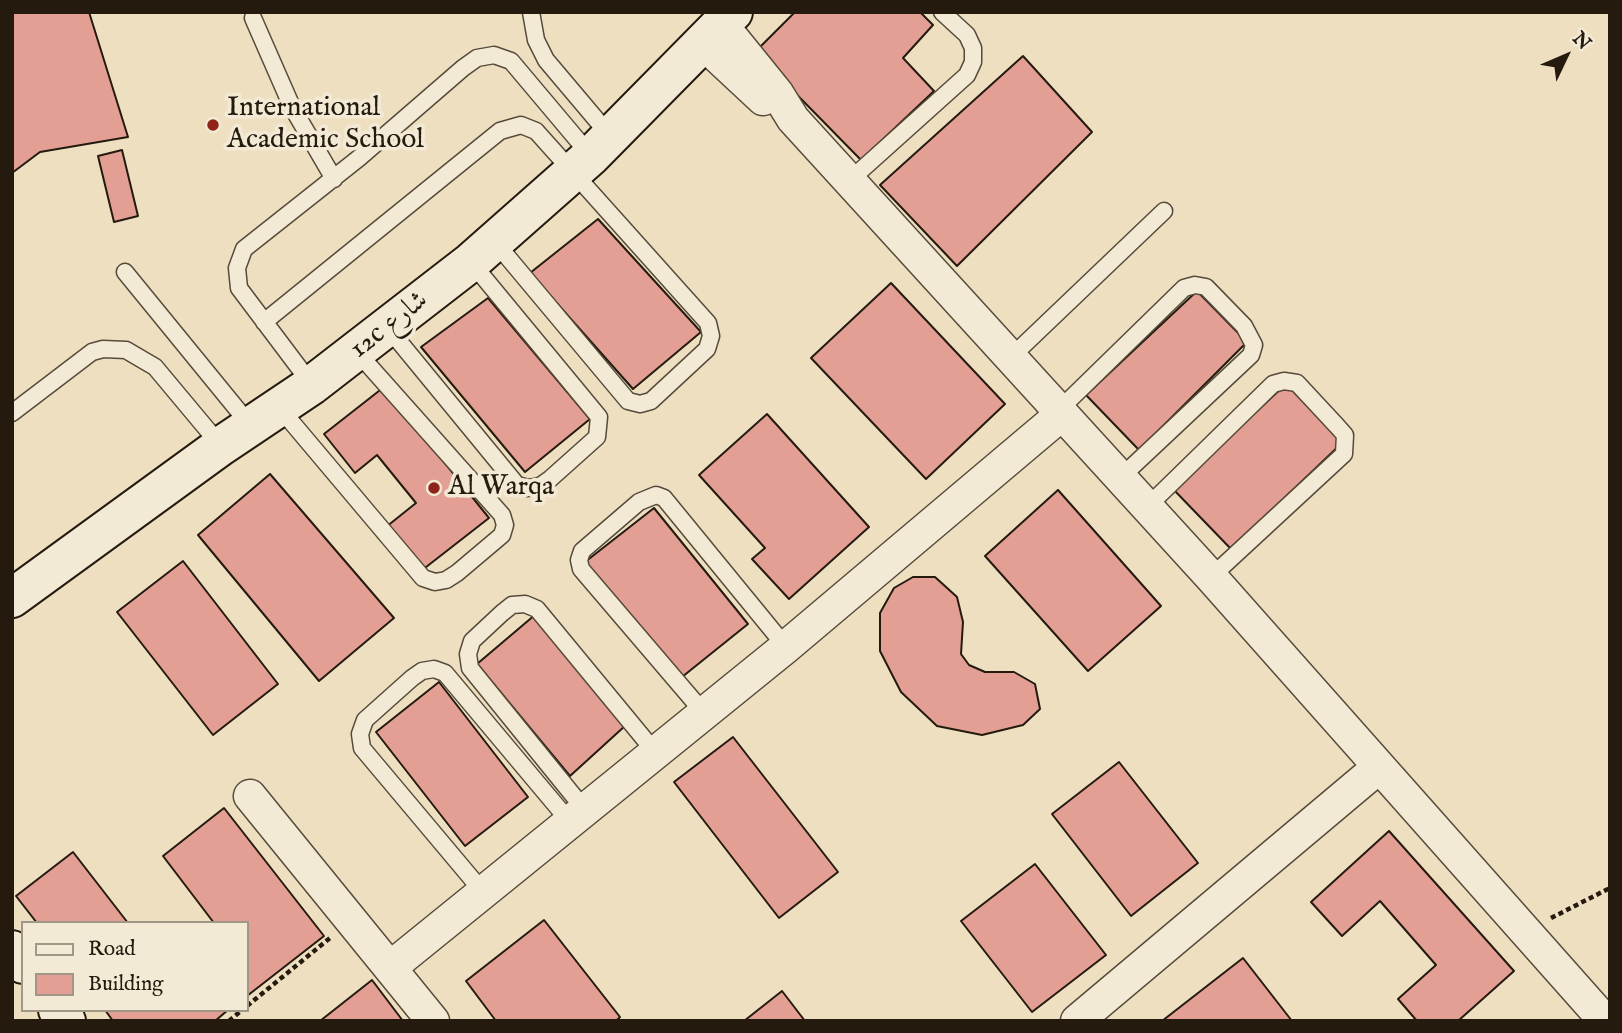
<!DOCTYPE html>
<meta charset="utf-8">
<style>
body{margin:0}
#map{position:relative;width:1622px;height:1033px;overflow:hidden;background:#eddfc0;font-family:"IM FELL English",serif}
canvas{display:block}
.frame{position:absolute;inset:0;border:14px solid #241a0e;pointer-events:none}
.legend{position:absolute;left:21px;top:921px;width:228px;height:91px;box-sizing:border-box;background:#f3ead6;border:2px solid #a09786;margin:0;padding:9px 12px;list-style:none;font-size:21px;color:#241a0e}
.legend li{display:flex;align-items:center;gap:14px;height:35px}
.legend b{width:35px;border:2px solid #a09786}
.north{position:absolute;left:1531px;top:21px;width:70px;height:70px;-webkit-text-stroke:5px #f3ead6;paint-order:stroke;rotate:46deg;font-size:19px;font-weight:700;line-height:28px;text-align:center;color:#241a0e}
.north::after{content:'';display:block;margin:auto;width:24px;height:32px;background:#241a0e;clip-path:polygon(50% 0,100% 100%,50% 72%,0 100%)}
</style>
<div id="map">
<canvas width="1622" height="1033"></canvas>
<div class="frame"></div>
<ul class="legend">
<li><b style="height:9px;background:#f3ead6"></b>Road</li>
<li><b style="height:19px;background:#e49f95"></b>Building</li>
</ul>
<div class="north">N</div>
</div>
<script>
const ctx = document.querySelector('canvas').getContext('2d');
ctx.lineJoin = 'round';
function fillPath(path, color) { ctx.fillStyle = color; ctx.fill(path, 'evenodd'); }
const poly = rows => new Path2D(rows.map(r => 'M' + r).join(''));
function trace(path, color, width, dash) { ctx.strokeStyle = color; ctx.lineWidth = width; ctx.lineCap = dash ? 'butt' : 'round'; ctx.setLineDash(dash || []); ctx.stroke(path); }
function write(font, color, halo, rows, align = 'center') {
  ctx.font = font + ' "IM FELL English",Amiri,serif'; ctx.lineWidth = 7; ctx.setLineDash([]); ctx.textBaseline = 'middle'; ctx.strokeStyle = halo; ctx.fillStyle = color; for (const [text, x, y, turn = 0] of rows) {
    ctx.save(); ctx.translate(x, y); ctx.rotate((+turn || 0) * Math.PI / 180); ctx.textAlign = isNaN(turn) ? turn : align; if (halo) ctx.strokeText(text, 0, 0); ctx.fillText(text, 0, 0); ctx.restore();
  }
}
const building = poly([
 [12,12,89,12,128,137,40,152,12,173,12,12],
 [795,12,920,12,933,25,903,58,934,91,861,160,755,52,795,12],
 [1023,56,1092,132,957,266,880,185,1023,56],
 [122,150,138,216,114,222,98,156,122,150],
 [598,219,701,332,633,389,530,273,598,219],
 [891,283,1005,404,926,479,811,358,891,283],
 [1197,291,1247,342,1139,450,1086,395,1197,291],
 [488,298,590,419,525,472,421,347,488,298],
 [1286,384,1343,442,1231,549,1173,489,1286,384],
 [384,387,489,518,421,571,386,527,416,503,377,455,355,473,324,434,384,387],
 [767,414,869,527,789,599,752,559,765,548,699,475,767,414],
 [270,474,394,618,319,681,198,535,270,474],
 [1058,490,1161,606,1088,671,985,556,1058,490],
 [654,508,748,624,682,677,585,562,654,508],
 [183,561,278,684,213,735,117,612,183,561],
 [913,577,935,577,957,597,963,622,961,654,969,665,985,672,1014,672,1035,684,1040,709,1023,725,982,735,937,726,901,692,880,651,880,613,894,588,913,577],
 [536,614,626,725,570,776,477,664,536,614],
 [439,682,528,797,465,846,376,732,439,682],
 [733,737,838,872,779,918,674,782,733,737],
 [1119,762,1198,863,1131,916,1052,814,1119,762],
 [224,808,324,936,247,996,247,923,214,923,163,856,224,808],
 [1389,831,1514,971,1458,1021,1417,1021,1398,999,1436,965,1380,901,1342,936,1311,902,1389,831],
 [73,852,128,923,37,923,16,896,73,852],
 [1035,864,1106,955,1032,1012,961,921,1035,864],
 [544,920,620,1017,616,1021,496,1021,466,981,544,920],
 [1243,958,1292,1021,1162,1021,1243,958],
 [372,980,403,1021,320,1021,372,980],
 [782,991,805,1021,744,1021,782,991],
 [105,1010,228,1010,215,1021,113,1021,105,1010]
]);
fillPath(building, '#e49f95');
trace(building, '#241a0e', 2);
const lane = poly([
 [531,12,536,40,546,60,611,137],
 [253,18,292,107,334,179],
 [849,181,967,75,973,62,973,48,967,35,942,12],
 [125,272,250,425],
 [264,322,500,131,521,125,536,131,708,323,711,336,707,349,651,401,640,404,628,401,495,242],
 [388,328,517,485,528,488,540,486,550,479,597,437,599,417,471,262],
 [1009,359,1164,211],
 [312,385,239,288,237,268,244,249,359,158,463,68,477,58,494,55,511,61,591,156],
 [278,406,423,578,435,582,446,580,457,573,502,535,505,525,502,515,357,352],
 [1059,410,1184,288,1195,285,1206,287,1244,326,1254,345,1251,355,1120,478],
 [12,413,92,352,103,349,126,350,155,367,221,446],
 [1147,507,1273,384,1284,381,1297,383,1337,426,1345,435,1344,454,1211,577],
 [704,713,581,569,579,560,582,551,639,502,656,495,664,498,786,647],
 [585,810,470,668,468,654,472,641,502,613,512,605,525,604,537,609,655,752],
 [483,892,362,748,360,734,365,720,412,678,422,671,434,669,445,673,570,822]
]);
const street = poly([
 [722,25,777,93,793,119,1211,577,1605,1021],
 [704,44,763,99],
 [250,796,433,1021],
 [391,967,786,647,1062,414],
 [1077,1021,1379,767]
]);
const secondary = poly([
 [12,598,221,446,312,385,471,262,591,156,733,12],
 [12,950,23,964],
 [58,1010,66,1021]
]);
trace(lane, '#564b3a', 19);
trace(street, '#564b3a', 35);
trace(secondary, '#241a0e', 42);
trace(poly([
 [1551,918,1610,888],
 [247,1006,330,938],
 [229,1021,242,1010]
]), '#241a0e', 4.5, [5, 3.5]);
trace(lane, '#f3ead6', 16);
trace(street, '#f3ead6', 32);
trace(secondary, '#f3ead6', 38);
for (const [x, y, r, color] of [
 [213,125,7,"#8f2418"],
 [434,488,7,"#8f2418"]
]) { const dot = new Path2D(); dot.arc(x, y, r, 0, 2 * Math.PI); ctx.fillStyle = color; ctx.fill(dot); trace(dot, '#f3ead6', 2.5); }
write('28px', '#241a0e', '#f3ead6', [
 ["International",227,109],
 ["Academic School",227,141],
 ["Al Warqa",448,488]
], 'left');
write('28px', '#241a0e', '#f3ead6', [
 ["12c شارع",390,326,-38]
]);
</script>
